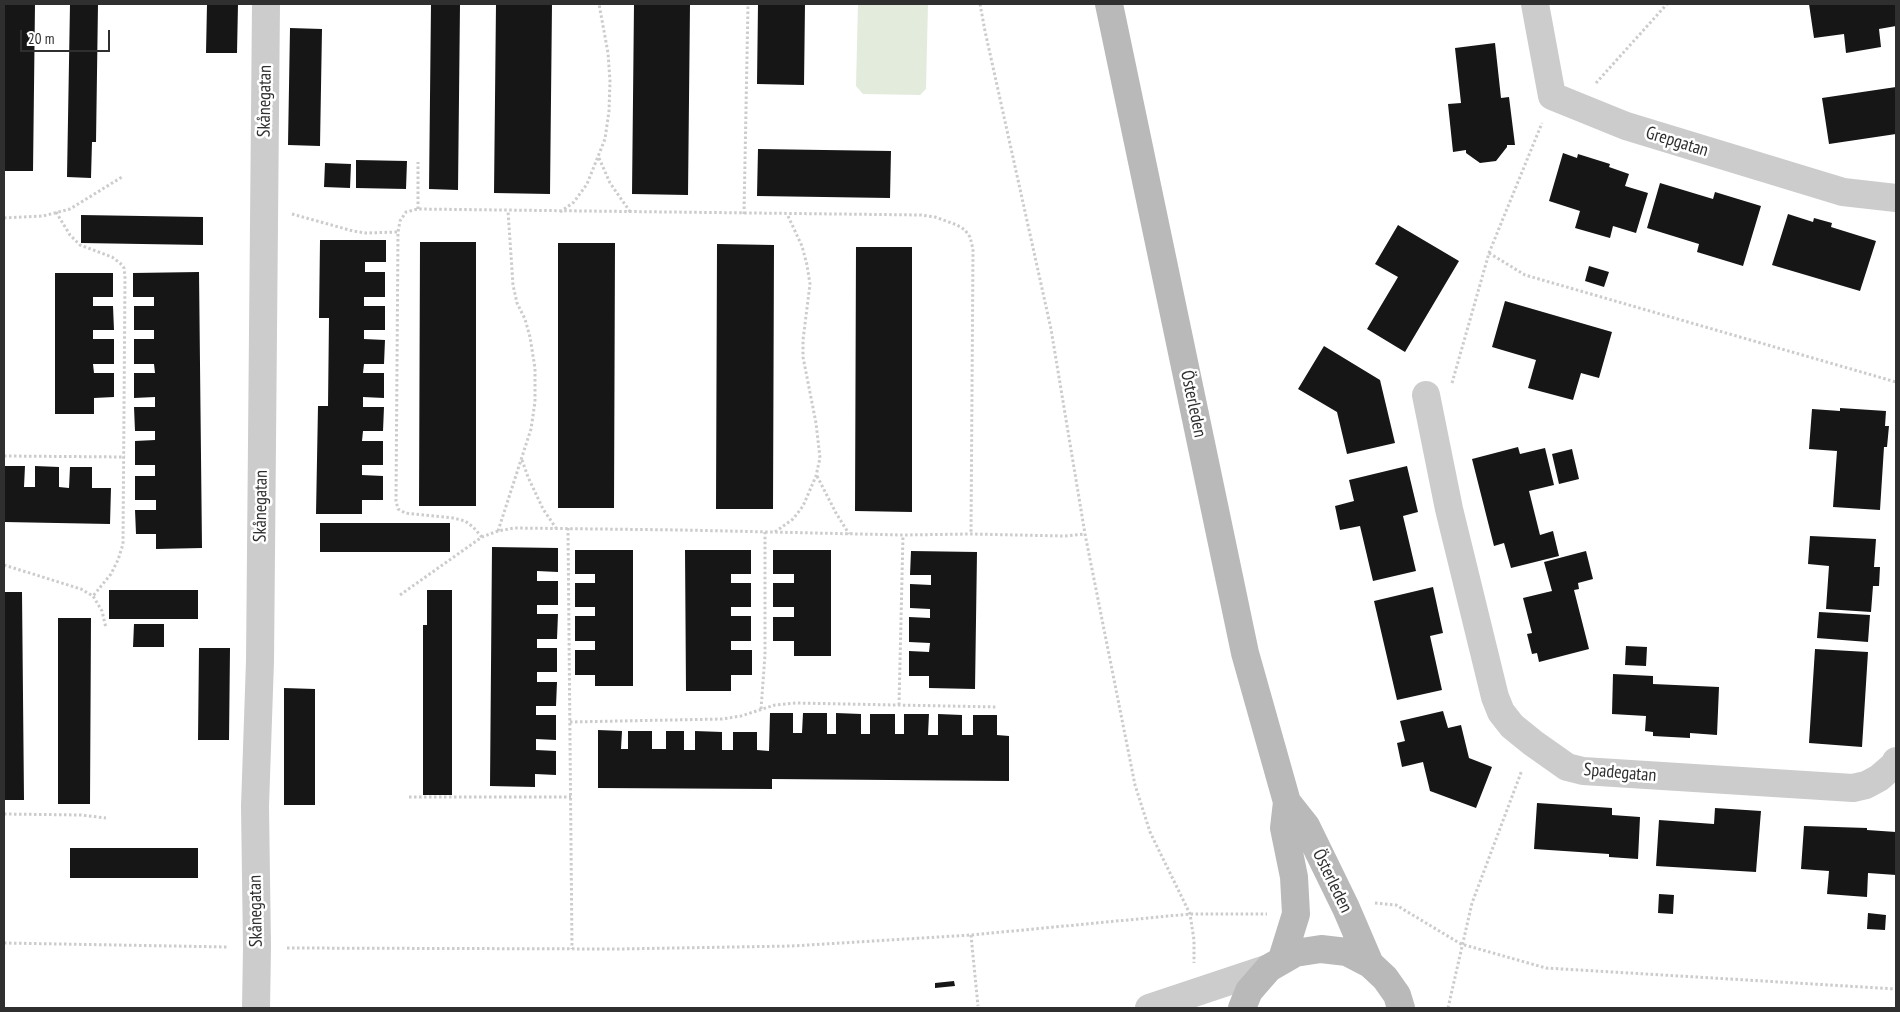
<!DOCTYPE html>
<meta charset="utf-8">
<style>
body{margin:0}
#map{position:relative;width:1900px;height:1012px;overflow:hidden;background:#fff;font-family:"PT Sans Narrow",sans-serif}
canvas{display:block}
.frame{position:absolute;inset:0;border:5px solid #2f2f2f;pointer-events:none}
.scale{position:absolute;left:20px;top:30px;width:90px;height:22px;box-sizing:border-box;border:2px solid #2f2f2f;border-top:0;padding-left:6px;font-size:15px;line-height:18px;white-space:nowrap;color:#2f2f2f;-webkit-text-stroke:4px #fff;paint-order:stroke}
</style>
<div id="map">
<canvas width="1900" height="1012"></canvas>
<div class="frame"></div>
<div class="scale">20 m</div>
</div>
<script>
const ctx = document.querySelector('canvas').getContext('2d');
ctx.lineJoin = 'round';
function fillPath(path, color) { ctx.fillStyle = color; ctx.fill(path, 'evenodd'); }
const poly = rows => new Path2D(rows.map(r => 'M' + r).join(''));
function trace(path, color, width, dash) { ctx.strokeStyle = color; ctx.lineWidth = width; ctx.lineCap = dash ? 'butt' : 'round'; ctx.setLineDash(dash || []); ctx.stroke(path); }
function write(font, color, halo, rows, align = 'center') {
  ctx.font = font + ' "PT Sans Narrow",sans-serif'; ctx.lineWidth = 5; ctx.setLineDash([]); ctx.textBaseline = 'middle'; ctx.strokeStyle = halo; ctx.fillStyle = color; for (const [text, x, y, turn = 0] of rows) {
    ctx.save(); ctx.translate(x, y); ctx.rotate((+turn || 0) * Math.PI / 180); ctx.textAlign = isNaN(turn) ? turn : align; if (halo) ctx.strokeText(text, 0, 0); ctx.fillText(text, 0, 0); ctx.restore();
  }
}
fillPath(poly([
 [858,4,928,4,926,89,920,95,863,94,856,86]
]), '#e3ebdd');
fillPath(poly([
 [4,4,35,4,33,171,4,171],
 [70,4,98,4,96,142,92,142,91,178,67,177],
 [207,4,238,4,237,53,206,53],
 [431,4,460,4,458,190,429,189],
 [496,4,552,4,550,194,494,193],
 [634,4,690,4,688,195,632,194],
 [758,4,805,4,804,85,757,84],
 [1809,4,1896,4,1896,26,1879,29,1881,47,1846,53,1844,34,1814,38],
 [290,28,322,29,320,146,288,145],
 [1495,43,1501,98,1509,97,1515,145,1507,145,1507,147,1496,161,1480,163,1466,153,1466,150,1453,152,1448,104,1461,103,1455,48],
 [1896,87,1896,134,1829,144,1822,98],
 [758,149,891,151,890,198,757,196],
 [1563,153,1577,158,1578,154,1610,164,1609,167,1629,174,1625,186,1648,193,1636,233,1613,226,1610,238,1575,228,1580,211,1549,201],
 [356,160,407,161,406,189,356,188],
 [325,163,351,164,350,188,324,187],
 [1660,183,1713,199,1715,192,1761,206,1743,266,1697,252,1699,244,1647,228],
 [1788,214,1813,222,1814,218,1832,223,1831,227,1876,241,1860,291,1772,265],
 [81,215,203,217,203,245,81,243],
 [1398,225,1459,261,1405,352,1367,329,1398,277,1375,264],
 [320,240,386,240,386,262,365,262,365,272,385,272,385,297,364,297,364,306,385,306,385,330,364,330,364,339,385,340,384,364,364,364,363,373,384,373,384,398,363,397,363,407,384,407,383,431,363,431,362,441,383,441,383,465,362,465,362,475,383,476,383,500,362,500,362,514,316,514,318,406,328,406,329,318,319,318],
 [420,242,476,242,476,506,419,506],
 [558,243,615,243,614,508,558,508],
 [717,244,774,245,773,509,716,509],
 [856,247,912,247,912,512,855,511],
 [1589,266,1609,272,1604,287,1585,281],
 [199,272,202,548,156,549,156,534,136,534,135,510,156,510,156,500,135,500,135,476,155,476,155,465,135,465,135,441,155,440,155,431,135,431,134,407,155,407,155,397,134,398,134,373,155,373,154,364,134,364,134,339,154,339,154,330,134,330,134,306,154,306,154,297,133,297,133,273],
 [55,273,113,273,113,297,93,297,93,306,113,306,114,330,93,330,93,339,114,339,114,364,93,364,94,373,114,373,114,397,94,398,94,414,55,414],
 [1505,301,1612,332,1599,378,1581,373,1573,400,1528,388,1536,360,1492,347],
 [1324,346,1380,380,1395,443,1347,454,1337,412,1298,389],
 [1840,408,1886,411,1885,426,1889,426,1887,447,1884,447,1880,510,1833,507,1837,451,1809,449,1812,409,1840,411],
 [1518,447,1520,454,1545,448,1554,485,1529,491,1540,535,1553,531,1559,556,1511,568,1504,543,1494,546,1472,459],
 [1572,449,1579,479,1559,484,1552,454],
 [4,466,25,466,24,487,35,487,35,466,59,467,59,487,69,488,70,467,92,467,92,488,111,488,110,524,4,522],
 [1407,466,1418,512,1403,516,1416,571,1373,581,1360,526,1340,530,1335,506,1354,501,1349,480],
 [320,523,450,523,450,552,320,552],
 [1810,536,1876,539,1874,567,1880,567,1879,586,1873,586,1871,612,1826,609,1829,566,1808,564],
 [492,547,558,548,558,572,537,571,537,581,558,581,558,605,537,605,537,614,558,614,557,639,537,639,537,648,557,648,557,672,537,672,537,682,557,682,556,706,536,706,536,715,556,715,556,740,536,739,536,750,556,751,556,775,535,774,535,787,490,786],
 [575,550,633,550,633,686,595,686,595,675,575,675,575,650,595,650,595,641,575,641,575,616,595,616,595,607,575,607,575,583,595,583,595,574,575,574],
 [685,550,751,550,751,574,731,574,731,583,751,583,751,607,731,607,731,616,751,616,751,641,731,641,731,650,752,650,752,675,731,675,731,691,686,691],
 [773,550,831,550,831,656,794,656,794,641,773,641,773,617,794,617,794,607,773,607,773,583,794,583,794,574,773,574],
 [911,551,977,552,975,689,929,688,929,676,909,676,909,651,929,652,930,643,909,642,909,617,930,618,930,609,910,608,910,584,931,585,931,575,910,575],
 [1586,551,1593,579,1578,583,1579,589,1574,590,1589,649,1539,662,1537,653,1532,654,1527,634,1532,633,1523,598,1552,591,1544,562],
 [1433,587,1443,633,1430,636,1442,690,1397,700,1374,601],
 [109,590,198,590,198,619,109,619],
 [427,590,452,590,452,795,423,795,423,625,427,625],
 [4,592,22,592,24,800,4,800],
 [1819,612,1870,615,1868,642,1817,638],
 [58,618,91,618,90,804,58,804],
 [134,624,164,624,164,647,133,647],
 [1626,646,1647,647,1646,666,1625,665],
 [199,648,230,648,229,740,198,740],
 [1815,649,1868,652,1862,747,1809,743],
 [1613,674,1653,676,1653,684,1719,687,1717,735,1690,733,1690,738,1653,736,1653,732,1645,731,1646,716,1612,714],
 [284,688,315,689,315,805,284,805],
 [1443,711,1448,728,1461,725,1469,758,1492,767,1476,808,1430,791,1423,762,1402,767,1397,743,1405,741,1400,721],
 [770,713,793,713,793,733,802,733,803,713,827,713,827,734,836,734,836,713,861,714,861,734,870,734,870,714,895,714,895,734,904,734,904,714,929,714,928,735,938,735,938,714,962,715,962,735,973,735,973,715,997,715,997,735,1009,736,1009,781,772,779,772,789,598,788,598,730,622,731,621,749,628,749,628,731,652,731,652,749,666,749,666,731,684,731,684,750,695,750,695,731,722,732,722,750,733,750,733,732,757,732,757,750,769,751],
 [1537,803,1612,808,1612,815,1640,817,1638,859,1609,857,1609,854,1534,849],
 [1715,808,1761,811,1756,872,1656,866,1659,820,1714,824],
 [1804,826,1867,828,1867,830,1896,832,1896,875,1868,873,1867,897,1827,894,1829,871,1801,869],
 [70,848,198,848,198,878,70,878],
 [1659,894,1674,895,1673,914,1658,913],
 [1868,913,1886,915,1885,930,1867,929],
 [954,981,955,986,935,988,935,983]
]), '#161616');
trace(poly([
 [980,4,985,31,1051,329,1085,534,1135,785,1150,832,1190,914,1194,940,1194,963],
 [1596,83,1667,4],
 [599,158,610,183,631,213],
 [418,209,418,162],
 [56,212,70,235,80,245,112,257,120,263,124,268,125,276,123,544,118,560,111,574,93,596],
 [560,212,574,202,587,184,605,139,609,111,610,81,608,53,599,4],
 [292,214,353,231,366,233,398,232],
 [744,214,748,4],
 [4,218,43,216,70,209,122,177],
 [1489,253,1525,275,1896,382],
 [1452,383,1489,253,1542,123],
 [4,456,125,457],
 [522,460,528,477,543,509,556,528],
 [817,476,836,513,849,534],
 [568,528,572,949],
 [498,531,531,429,535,402,535,368,530,337,525,319,517,303,513,285,508,211],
 [775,532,793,519,803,506,816,476,820,458,816,423,803,357,803,340,810,284,807,265,802,246,787,214],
 [482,537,473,527,465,521,453,518,405,513,398,509,396,501,398,232,400,221,406,212,418,209,921,215,935,217,957,225,965,230,970,237,973,249,971,534],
 [4,565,81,589,93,596,102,611,106,628],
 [400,595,482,537,498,531,514,528,682,530,903,535,971,534,1064,536,1085,534],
 [899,705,903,535],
 [761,709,765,655,765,532],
 [570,722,722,719,741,716,775,705,796,703,997,707],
 [409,797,571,797],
 [4,814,81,815,106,818],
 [1375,903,1396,905,1461,944,1546,968,1896,989],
 [971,935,978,1006],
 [4,943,228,947],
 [287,948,618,949,792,946,971,935,1190,914,1267,914],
 [1448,1008,1472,903,1522,770]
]), '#ccc', 3, [2.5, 2.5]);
trace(poly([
 [1535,4,1552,96,1626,126,1843,192,1896,198],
 [1426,395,1449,509,1495,697,1501,712,1512,726,1533,743,1567,767,1583,771,1853,788,1866,785,1879,778,1894,765,1896,761],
 [256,1008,257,948,255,806,260,661,266,4]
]), '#ccc', 28);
trace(poly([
 [1149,1008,1269,968]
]), '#ccc', 28);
trace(poly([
 [1109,4,1245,653,1287,802,1306,826,1346,908,1370,964],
 [1282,959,1296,914,1294,877,1284,828,1287,802],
 [1242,1008,1249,991,1269,968,1295,953,1321,949,1347,952,1370,964,1385,978,1397,995,1401,1008]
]), '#b9b9b9', 28);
write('18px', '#2f2f2f', '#fff', [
 ["Skånegatan",265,101,-89],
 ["Grepgatan",1677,142,17],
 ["Österleden",1193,404,78],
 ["Skånegatan",261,506,-89],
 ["Spadegatan",1620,773,5],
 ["Österleden",1332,881,64],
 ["Skånegatan",256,911,-91]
]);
</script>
